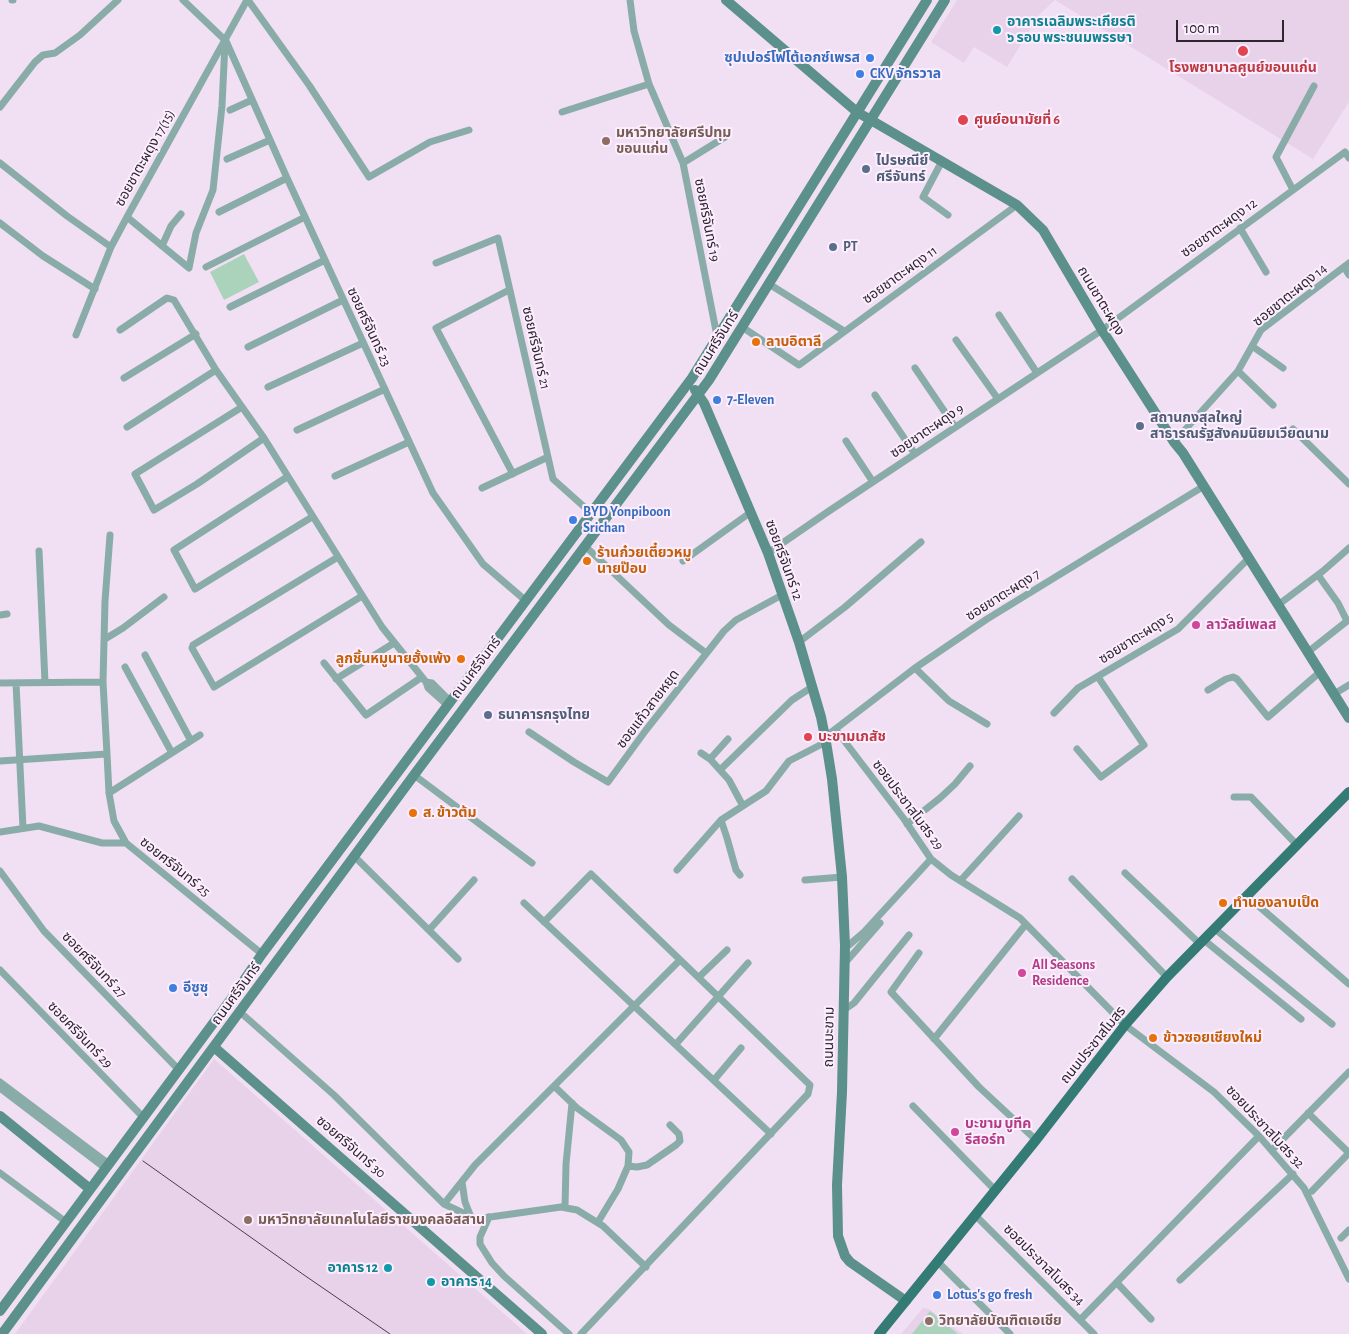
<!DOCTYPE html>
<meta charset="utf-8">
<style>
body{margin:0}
#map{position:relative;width:1349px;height:1334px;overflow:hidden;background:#f1e0f3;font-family:"Alegreya Sans",sans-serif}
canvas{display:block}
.scale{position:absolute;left:1176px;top:20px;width:108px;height:22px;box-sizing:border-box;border:2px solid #2d262d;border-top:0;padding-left:6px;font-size:15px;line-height:18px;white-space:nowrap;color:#2d262d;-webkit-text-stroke:4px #fceefe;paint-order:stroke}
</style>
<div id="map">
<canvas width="1349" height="1334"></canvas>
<div class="scale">100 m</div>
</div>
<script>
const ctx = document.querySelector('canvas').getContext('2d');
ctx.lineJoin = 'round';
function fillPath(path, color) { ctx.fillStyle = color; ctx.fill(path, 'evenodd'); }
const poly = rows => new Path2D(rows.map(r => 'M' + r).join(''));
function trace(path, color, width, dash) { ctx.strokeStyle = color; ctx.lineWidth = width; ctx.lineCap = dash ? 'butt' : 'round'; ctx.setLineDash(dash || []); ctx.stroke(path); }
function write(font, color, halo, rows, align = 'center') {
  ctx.font = font + ' "Alegreya Sans","Noto Sans Thai",sans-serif'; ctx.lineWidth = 4; ctx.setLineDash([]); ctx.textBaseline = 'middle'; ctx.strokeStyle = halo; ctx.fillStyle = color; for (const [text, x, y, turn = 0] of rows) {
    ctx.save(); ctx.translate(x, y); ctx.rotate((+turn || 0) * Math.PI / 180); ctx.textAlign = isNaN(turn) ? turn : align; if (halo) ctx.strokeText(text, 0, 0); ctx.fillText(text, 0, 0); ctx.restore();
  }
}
fillPath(poly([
 [957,0,1349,0,1349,102,1313,159,1055,0,1039,15,1007,67,974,47,964,63,931,42],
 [214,1059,527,1334,15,1334],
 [923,1308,929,1309,963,1334,901,1334]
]), '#e7d2ea');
fillPath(poly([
 [244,254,259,282,224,300,210,272],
 [930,1311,958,1334,912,1334]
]), '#abd3bc');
trace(poly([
 [12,0,13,0],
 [183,0,226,41,287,178,433,493,483,564,525,600],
 [248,0,309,85,369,177,430,142,469,130],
 [630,0,634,31,649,84,683,163,717,336],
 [0,107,35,62,43,55,55,53,80,35,118,0],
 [230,110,252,100],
 [562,112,649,84],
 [227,159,270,140],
 [942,161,923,197,948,215],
 [0,163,67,216,111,247],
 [683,163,725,137],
 [1293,190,1276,157,1314,86],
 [219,212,287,178],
 [127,217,189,268,196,233,213,190,222,106,225,43],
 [0,223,43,256,95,289],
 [1240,228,1266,272],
 [162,246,171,226,181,214],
 [436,263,498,238,553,479,591,513],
 [206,267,305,217],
 [1344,267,1349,275],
 [769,284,844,331],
 [509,290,436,328,513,474],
 [230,307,325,260],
 [999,315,1037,373],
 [742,327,799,365,1017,205],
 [120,330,167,298,174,300,216,370,264,438,382,627,426,682,428,688,447,705],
 [76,335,111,247,127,217,247,0],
 [956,340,998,399],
 [1252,346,1283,368],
 [248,347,343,300],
 [915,368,955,427],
 [1238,371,1273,405],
 [124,378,196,334],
 [268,387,363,343],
 [875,395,915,454],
 [242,407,135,474,154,510,197,484,264,438],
 [127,427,216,370],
 [1293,429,1349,484],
 [297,430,385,389],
 [846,441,873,482],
 [1174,442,1238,371,1261,330,1349,263],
 [335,476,409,442],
 [287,477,174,550,195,589,312,517],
 [482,488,548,457],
 [110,535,105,601,103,682,107,754,109,793,114,821,126,843],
 [585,546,669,625,706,653],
 [39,551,45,682],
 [768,553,829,511,1102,330,1345,152,1349,158],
 [338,557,193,645,192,648,214,687,362,596],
 [683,561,751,512],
 [1278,605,1323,571,1349,548],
 [0,615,7,614],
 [105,639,123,628,164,597],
 [799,642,845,607,921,542],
 [1308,652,1347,621,1338,603,1318,575],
 [145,655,191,741],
 [324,663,366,715,422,677],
 [125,667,172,753],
 [915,668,949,701,987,724],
 [336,679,394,643],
 [426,682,432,683,450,701],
 [0,683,103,682],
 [16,683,23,828],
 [1208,690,1226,679,1233,677,1237,679,1268,717,1320,672],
 [1334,694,1349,685],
 [1054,713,1078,688,1178,629,1248,559],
 [836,730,904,819,931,859,951,875,1020,918,1125,1025,1214,1092,1259,1136,1304,1188,1349,1279],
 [529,732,574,762,608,782,646,730,724,631,736,620,782,595],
 [825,737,915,668,987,619,1204,486],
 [1077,749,1101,777,1144,745,1098,677],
 [701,753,710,759,729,780,743,806],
 [710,759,728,739],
 [0,761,107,754],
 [721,769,792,700,812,687],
 [414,775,532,863],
 [109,793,200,735],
 [1234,797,1251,797,1297,845],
 [721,820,727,838,736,870,740,875],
 [907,824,940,798,955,784,970,766],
 [0,832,39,826,102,843,126,843,262,954],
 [354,856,458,959],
 [677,870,721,820,766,791,789,761,826,742],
 [0,871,44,931,178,1069],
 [1125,873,1200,944],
 [1072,879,1167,977],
 [805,880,842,877],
 [961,880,1019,816],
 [1247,896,1349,984],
 [524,903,771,1134],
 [544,922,591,874,810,1085,808,1094,581,1334],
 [1215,929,1332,1024],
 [429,930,474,880],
 [1204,940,1301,1019],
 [845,946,849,945,863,933,931,859],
 [919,953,891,992,979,1087,1036,1140],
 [845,963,880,923],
 [0,970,143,1117],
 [699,977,727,950],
 [844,1010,854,1003,909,935],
 [240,1012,334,1095,444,1204,476,1219,561,1207,577,1210,603,1226,646,1267],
 [934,1039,1026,924],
 [676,1044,748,963],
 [714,1080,741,1048],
 [0,1082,109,1164],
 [554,1086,577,1108,621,1140,629,1152,628,1166,618,1189,598,1222],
 [0,1088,105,1168],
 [913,1106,995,1190],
 [1308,1113,1349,1153,1312,1191],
 [1275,1147,1349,1072],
 [628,1166,637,1167,647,1165,676,1145,680,1141,679,1134,670,1125],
 [0,1173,66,1222],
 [462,1182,465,1202,471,1217],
 [444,1204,475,1165,680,960],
 [565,1207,566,1164,572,1103],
 [975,1215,1094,1334],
 [489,1217,480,1237,480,1244,492,1263,504,1276,569,1334],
 [1341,1238,1349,1230],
 [938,1262,1010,1334],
 [1180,1280,1293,1174],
 [1117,1283,1151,1319],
 [1080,1320,1259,1136]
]), '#8aaca9', 7);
trace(poly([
 [726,0,857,112,1017,205,1043,230,1102,330,1174,442,1183,453,1349,718],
 [695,390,704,403,768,553,799,642,821,717,826,742,832,779,842,877,845,946,842,1092,837,1185,838,1236,845,1256,850,1262,906,1301],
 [214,1047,542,1334],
 [0,1116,90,1189],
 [0,1311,229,1002,262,954,692,378,927,0],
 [2,1334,414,775,709,380,945,0]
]), '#5b908b', 10);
trace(poly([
 [879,1334,1036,1140,1125,1025,1167,977,1349,792]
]), '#347b76', 10);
trace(poly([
 [143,1161,304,1275,390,1334]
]), '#473f47', 1);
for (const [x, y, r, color] of [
 [997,30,5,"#0f9aa8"],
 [1243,51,6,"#e0444e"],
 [870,58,5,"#3f7fe0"],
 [860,74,5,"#3f7fe0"],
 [963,120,6,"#e0444e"],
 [606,141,5,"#8d6e63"],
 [866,169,5,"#5c6f8a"],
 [833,247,5,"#5c6f8a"],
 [756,342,5,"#e8710a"],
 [717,400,5,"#3f7fe0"],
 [1140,426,5,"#5c6f8a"],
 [573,520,5,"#3f7fe0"],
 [587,561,5,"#e8710a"],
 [1196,625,5,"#d1479c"],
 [461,659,5,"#e8710a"],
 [488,715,5,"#5c6f8a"],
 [808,737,5,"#e0444e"],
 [413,813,5,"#e8710a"],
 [1223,903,5,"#e8710a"],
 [1022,973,5,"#d1479c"],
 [173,988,5,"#3f7fe0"],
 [1153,1038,5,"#e8710a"],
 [955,1132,5,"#d1479c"],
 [248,1220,5,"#8d6e63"],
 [388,1268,5,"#0f9aa8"],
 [431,1282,5,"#0f9aa8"],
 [937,1295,5,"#3f7fe0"],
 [929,1321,5,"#8d6e63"]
]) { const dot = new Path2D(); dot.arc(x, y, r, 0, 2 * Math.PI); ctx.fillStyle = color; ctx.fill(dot); trace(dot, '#fceefe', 2); }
write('bold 14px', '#0d838f', '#fceefe', [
 ["อาคารเฉลิมพระเกียรติ",1007,22],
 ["๖ รอบ พระชนมพรรษา",1007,38],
 ["อาคาร 12",378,1268,"right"],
 ["อาคาร 14",441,1282]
], 'left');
write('bold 14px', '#366cbe', '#fceefe', [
 ["ซุปเปอร์โฟโต้เอกซ์เพรส",860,58,"right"],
 ["CKV จักรวาล",870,74],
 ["7-Eleven",727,400],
 ["BYD Yonpiboon",583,512],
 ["Srichan",583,528],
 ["อีซูซุ",183,988],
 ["Lotus's go fresh",947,1295]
], 'left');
write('bold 14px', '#be3a42', '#fceefe', [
 ["โรงพยาบาลศูนย์ขอนแก่น",1243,68,"center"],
 ["ศูนย์อนามัยที่ 6",974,120],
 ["บะขามเภสัช",818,737]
], 'left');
write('bold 14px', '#785e54', '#fceefe', [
 ["มหาวิทยาลัยศรีปทุม",616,133],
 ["ขอนแก่น",616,149],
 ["มหาวิทยาลัยเทคโนโลยีราชมงคลอีสสาน",258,1220],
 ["วิทยาลัยบัณฑิตเอเชีย",939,1321]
], 'left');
write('14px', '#2d262d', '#fceefe', [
 ["ซอยชาตะผดุง 17(15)",145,158,-61],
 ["ซอยศรีจันทร์ 19",707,220,79],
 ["ซอยชาตะผดุง 12",1219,228,-36],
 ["ซอยชาตะผดุง 11",900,275,-36],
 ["ซอยชาตะผดุง 14",1290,295,-39],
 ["ถนนชาตะผดุง",1101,301,59],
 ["ซอยศรีจันทร์ 23",369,327,65],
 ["ถนนศรีจันทร์",716,343,-58],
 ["ซอยศรีจันทร์ 21",536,348,77],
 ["ซอยชาตะผดุง 9",927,431,-34],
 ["ซอยศรีจันทร์ 12",784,560,70],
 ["ซอยชาตะผดุง 7",1003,595,-32],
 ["ซอยชาตะผดุง 5",1136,638,-32],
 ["ถนนศรีจันทร์",476,668,-53],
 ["ซอยแก้วสายหยุด",648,709,-53],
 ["ซอยประชาสโมสร 29",908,805,53],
 ["ซอยศรีจันทร์ 25",175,867,39],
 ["ซอยศรีจันทร์ 27",94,965,46],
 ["ถนนศรีจันทร์",236,994,-54],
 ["ซอยศรีจันทร์ 29",80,1035,46],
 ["ถนนบะขาม",829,1037,-89],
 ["ถนนประชาสโมสร",1093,1045,-51],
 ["ซอยประชาสโมสร 32",1265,1127,47],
 ["ซอยศรีจันทร์ 30",351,1147,41],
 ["ซอยประชาสโมสร 34",1044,1265,45]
]);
write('bold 14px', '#4e5e75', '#fceefe', [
 ["ไปรษณีย์",876,161],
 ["ศรีจันทร์",876,177],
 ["PT",843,247],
 ["สถานกงสุลใหญ่",1150,418],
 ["สาธารณรัฐสังคมนิยมเวียดนาม",1150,434],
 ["ธนาคารกรุงไทย",498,715]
], 'left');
write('bold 14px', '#c56008', '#fceefe', [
 ["ลาบอิตาลี",766,342],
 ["ร้านก๋วยเตี๋ยวหมู",597,553],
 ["นายป๊อบ",597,569],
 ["ลูกชิ้นหมูนายฮั้งเพ้ง",451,659,"right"],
 ["ส. ข้าวต้ม",423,813],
 ["ทำนองลาบเป็ด",1233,903],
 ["ข้าวซอยเชียงใหม่",1163,1038]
], 'left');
write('bold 14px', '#b23c85', '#fceefe', [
 ["ลาวัลย์เพลส",1206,625],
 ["All Seasons",1032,965],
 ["Residence",1032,981],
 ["บะขาม บูทีค",965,1124],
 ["รีสอร์ท",965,1140]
], 'left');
</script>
